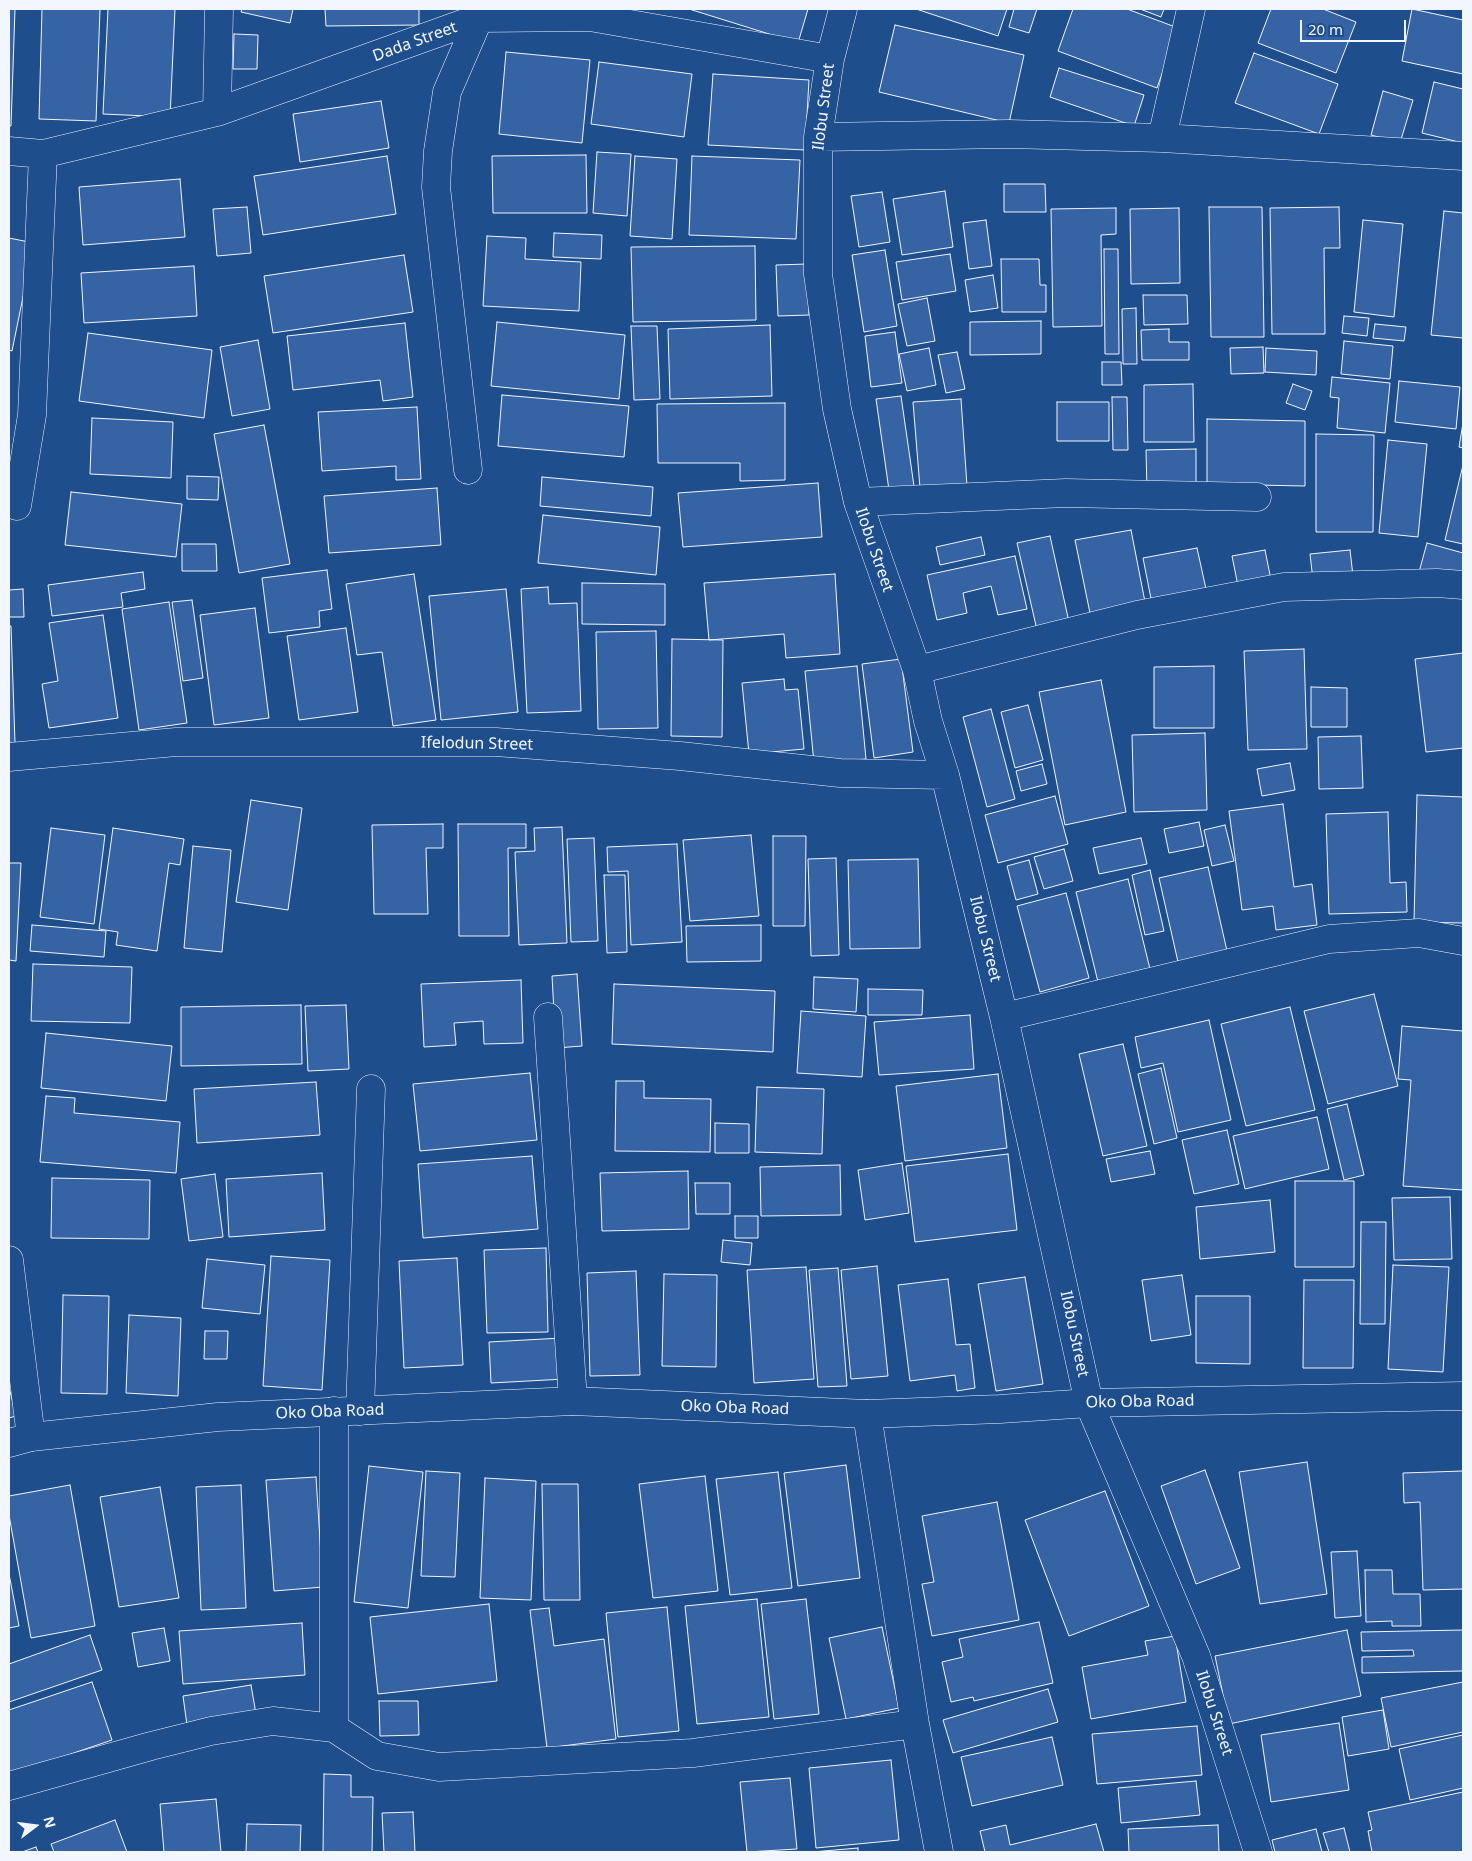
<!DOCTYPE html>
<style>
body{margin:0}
#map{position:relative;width:1472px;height:1861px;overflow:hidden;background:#1f4e8c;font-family:"Noto Sans",sans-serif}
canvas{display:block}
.frame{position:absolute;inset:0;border:10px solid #f2f6ff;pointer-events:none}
.north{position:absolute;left:10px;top:1801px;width:50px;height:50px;-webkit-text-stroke:4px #1f4e8c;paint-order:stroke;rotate:75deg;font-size:14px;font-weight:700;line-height:20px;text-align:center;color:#f2f6ff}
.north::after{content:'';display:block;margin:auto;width:18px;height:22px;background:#f2f6ff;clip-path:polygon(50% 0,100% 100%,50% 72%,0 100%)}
.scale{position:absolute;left:1300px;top:20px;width:106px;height:22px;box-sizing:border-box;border:2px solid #f2f6ff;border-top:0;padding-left:6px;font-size:15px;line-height:18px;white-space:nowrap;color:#f2f6ff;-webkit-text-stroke:4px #1f4e8c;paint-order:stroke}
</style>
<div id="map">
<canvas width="1472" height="1861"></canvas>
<div class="frame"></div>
<div class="north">N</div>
<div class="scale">20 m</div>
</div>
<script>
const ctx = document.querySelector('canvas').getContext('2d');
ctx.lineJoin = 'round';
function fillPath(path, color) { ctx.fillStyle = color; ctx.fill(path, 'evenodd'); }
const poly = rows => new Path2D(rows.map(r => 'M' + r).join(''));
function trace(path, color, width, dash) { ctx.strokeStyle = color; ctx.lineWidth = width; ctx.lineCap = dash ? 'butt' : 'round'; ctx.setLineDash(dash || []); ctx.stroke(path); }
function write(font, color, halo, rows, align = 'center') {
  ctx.font = font + ' "Noto Sans",sans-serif'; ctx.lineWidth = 4; ctx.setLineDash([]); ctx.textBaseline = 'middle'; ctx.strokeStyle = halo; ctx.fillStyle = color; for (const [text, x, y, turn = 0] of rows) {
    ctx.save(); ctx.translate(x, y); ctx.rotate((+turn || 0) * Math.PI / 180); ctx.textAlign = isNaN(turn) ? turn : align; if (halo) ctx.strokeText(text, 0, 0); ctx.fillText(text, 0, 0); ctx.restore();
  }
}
const building = poly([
 [9,9,15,9,11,126,9,126,9,9],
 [42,9,100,9,96,121,39,119,42,9],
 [108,9,175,9,170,117,103,114,108,9],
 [242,9,293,9,290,23,241,12,242,9],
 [325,9,419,9,419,25,326,26,325,9],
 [689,9,808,9,798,43,689,9],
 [916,9,1007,9,998,36,916,9],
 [1014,9,1037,9,1029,33,1009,27,1014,9],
 [1073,9,1127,9,1178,28,1157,88,1058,51,1073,9],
 [1140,9,1164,9,1161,17,1140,9],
 [1271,9,1323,9,1356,22,1336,73,1258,43,1271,9],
 [1412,9,1463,20,1463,74,1402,61,1412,9],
 [895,25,1024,55,1009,123,879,92,895,25],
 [234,34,258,35,257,69,233,69,234,34],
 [506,52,590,60,582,143,499,134,506,52],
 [1254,53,1338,84,1319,134,1235,103,1254,53],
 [599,62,692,74,684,137,591,124,599,62],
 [1059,68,1144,95,1134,126,1050,97,1059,68],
 [713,74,809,80,805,150,708,145,713,74],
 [1434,82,1463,89,1463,143,1422,133,1434,82],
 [1383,91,1413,100,1400,143,1371,135,1383,91],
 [381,101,389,148,300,162,293,114,381,101],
 [597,152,631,154,627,216,593,213,597,152],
 [586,155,587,213,493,213,492,156,586,155],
 [387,156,396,214,263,235,254,176,387,156],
 [635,156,677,159,672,239,630,236,635,156],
 [692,156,800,160,796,239,689,235,692,156],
 [180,179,185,237,83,245,79,187,180,179],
 [1004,184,1045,184,1046,212,1004,212,1004,184],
 [945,191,953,247,902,255,893,199,945,191],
 [882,192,890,242,859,247,851,196,882,192],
 [247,207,251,253,217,256,213,209,247,207],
 [1209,207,1262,207,1264,337,1211,337,1209,207],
 [1339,207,1340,248,1324,248,1325,334,1272,334,1270,208,1339,207],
 [1116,208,1116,234,1101,235,1102,326,1053,327,1051,209,1116,208],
 [1179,208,1180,283,1131,284,1130,209,1179,208],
 [1444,211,1463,213,1463,338,1431,335,1444,211],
 [986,220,992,266,969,269,963,223,986,220],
 [1363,220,1403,224,1394,317,1354,312,1363,220],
 [554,233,602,235,601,259,553,257,554,233],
 [487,236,526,238,525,259,581,262,579,311,483,306,487,236],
 [9,238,34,243,12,351,9,350,9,238],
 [755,246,756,320,633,322,631,247,755,246],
 [1104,249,1118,249,1119,354,1105,354,1104,249],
 [885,250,897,326,864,332,852,255,885,250],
 [950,254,956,291,902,300,896,262,950,254],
 [404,255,413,312,273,333,264,276,404,255],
 [1001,259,1039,259,1040,285,1046,285,1046,312,1002,312,1001,259],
 [807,264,809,315,778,316,776,265,807,264],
 [194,266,197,316,84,323,81,273,194,266],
 [993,275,998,308,970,312,965,280,993,275],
 [1143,295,1187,295,1188,324,1144,325,1143,295],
 [927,298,935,341,907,346,898,304,927,298],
 [1136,308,1137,364,1123,364,1122,309,1136,308],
 [1344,316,1369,318,1367,336,1342,333,1344,316],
 [1041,321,1041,354,970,355,970,322,1041,321],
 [497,322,625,335,619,399,491,386,497,322],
 [405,323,413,397,383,401,380,380,293,390,287,336,405,323],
 [1375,324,1406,327,1404,341,1373,338,1375,324],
 [770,325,772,396,670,399,668,329,770,325],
 [631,326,657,326,660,399,634,400,631,326],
 [1169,329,1169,342,1189,342,1189,360,1142,360,1141,330,1169,329],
 [895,332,902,383,871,387,865,336,895,332],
 [88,333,212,350,204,418,79,401,88,333],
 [258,340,270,409,232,416,220,347,258,340],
 [1344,341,1393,346,1390,379,1341,374,1344,341],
 [1263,347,1264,373,1231,374,1230,348,1263,347],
 [929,348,936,385,907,391,899,354,929,348],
 [1266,348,1317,351,1316,375,1265,372,1266,348],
 [957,352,965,389,946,393,938,355,957,352],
 [1102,362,1121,362,1122,385,1102,385,1102,362],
 [1332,377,1390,383,1385,433,1337,428,1339,398,1330,397,1332,377],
 [1399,381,1460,387,1456,429,1395,422,1399,381],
 [1193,384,1194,442,1144,442,1144,385,1193,384],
 [1293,384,1312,391,1305,410,1286,403,1293,384],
 [502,395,629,406,624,457,498,446,502,395],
 [901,396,915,493,890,497,876,399,901,396],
 [1112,397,1127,397,1128,450,1113,450,1112,397],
 [961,399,967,486,920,488,913,402,961,399],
 [1057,402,1109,402,1109,441,1057,441,1057,402],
 [785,403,785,480,740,481,740,463,658,463,657,404,785,403],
 [417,407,421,479,396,480,396,466,322,471,318,412,417,407],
 [92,418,173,422,171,478,90,474,92,418],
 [1207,419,1305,421,1305,486,1255,485,1207,494,1207,419],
 [1463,423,1463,448,1459,447,1463,423],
 [264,425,290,564,239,573,214,434,264,425],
 [1316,434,1374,435,1373,532,1316,532,1316,434],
 [1388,440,1427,444,1418,537,1379,533,1388,440],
 [1196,449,1196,489,1147,490,1146,450,1196,449],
 [1463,465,1463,544,1445,540,1463,465],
 [187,476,219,477,218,500,187,499,187,476],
 [542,477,653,487,651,516,540,506,542,477],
 [818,483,822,537,683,547,678,493,818,483],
 [437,488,441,545,329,553,324,496,437,488],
 [71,492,182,504,176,557,65,545,71,492],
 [543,515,660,527,656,575,538,563,543,515],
 [1131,530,1146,607,1091,618,1075,540,1131,530],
 [1050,536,1069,622,1037,630,1017,543,1050,536],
 [981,537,985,555,940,565,936,547,981,537],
 [1427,543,1463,553,1463,583,1419,572,1427,543],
 [182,544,216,544,217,571,182,571,182,544],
 [1197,548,1206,589,1153,609,1143,558,1197,548],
 [1265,550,1272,585,1239,591,1232,556,1265,550],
 [1350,550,1353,576,1313,580,1310,554,1350,550],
 [1015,556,1027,609,998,615,991,586,963,593,967,613,937,620,927,575,1015,556],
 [327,570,332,609,319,611,320,627,269,633,262,578,327,570],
 [143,572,145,589,121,593,123,607,52,616,48,585,143,572],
 [414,574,436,720,393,726,382,652,357,655,346,584,414,574],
 [835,574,840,654,786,658,784,634,709,640,704,583,835,574],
 [582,583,665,584,665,625,582,624,582,583],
 [548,587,549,604,577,603,581,711,527,713,521,589,548,587],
 [23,589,24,617,9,617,9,590,23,589],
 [506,589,518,712,441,720,429,596,506,589],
 [192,600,203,678,183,681,172,602,192,600],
 [169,602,187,723,139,730,122,609,169,602],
 [255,608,269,718,214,725,200,615,255,608],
 [103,615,118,718,49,728,42,684,58,681,49,623,103,615],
 [9,626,11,626,15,743,9,743,9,626],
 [346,628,358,712,299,720,287,636,346,628],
 [656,631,658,728,598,729,596,632,656,631],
 [672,639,723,640,722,737,671,736,672,639],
 [1304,649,1307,749,1248,750,1244,651,1304,649],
 [1463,653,1463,748,1426,752,1415,659,1463,653],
 [901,659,913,752,874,758,862,664,901,659],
 [857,666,866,759,814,763,805,671,857,666],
 [1214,666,1214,728,1154,728,1154,667,1214,666],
 [784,679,785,690,798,689,804,749,749,754,742,683,784,679],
 [1101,680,1126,812,1065,825,1039,692,1101,680],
 [1311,687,1347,688,1347,727,1311,727,1311,687],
 [1028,705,1043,760,1015,768,1001,712,1028,705],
 [991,709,1015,799,987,807,963,717,991,709],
 [1205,733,1207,810,1134,812,1132,735,1205,733],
 [1361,736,1363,788,1319,789,1318,737,1361,736],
 [1290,763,1295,790,1262,796,1257,769,1290,763],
 [1042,764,1047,784,1021,791,1016,771,1042,764],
 [1417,795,1463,797,1463,923,1414,922,1417,795],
 [1055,796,1068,844,998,863,985,815,1055,796],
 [251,800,302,808,288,910,236,902,251,800],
 [1283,804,1294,887,1312,884,1317,925,1276,930,1273,906,1242,910,1229,811,1283,804],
 [1388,812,1390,883,1406,882,1407,912,1329,914,1326,814,1388,812],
 [1199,822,1204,846,1169,853,1164,829,1199,822],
 [443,824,443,848,426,848,428,914,374,914,372,825,443,824],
 [458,824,526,824,526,848,508,848,509,936,459,936,458,824],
 [1225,825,1234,861,1212,866,1204,830,1225,825],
 [562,827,567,943,519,945,515,852,535,851,534,828,562,827],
 [51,828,105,835,94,924,40,917,51,828],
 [113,828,184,839,180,865,169,863,157,951,116,945,118,932,99,929,113,828],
 [751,835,759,916,690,921,683,840,751,835],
 [773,836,806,836,805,926,773,926,773,836],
 [594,838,598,941,571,942,567,839,594,838],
 [1141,838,1147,864,1099,874,1093,848,1141,838],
 [677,844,682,942,631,945,628,871,608,872,607,847,677,844],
 [193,846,231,850,222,952,184,948,193,846],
 [1064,849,1073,881,1044,889,1034,857,1064,849],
 [836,858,839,955,811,956,808,859,836,858],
 [918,859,920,948,850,949,848,860,918,859],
 [1029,860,1038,894,1016,900,1007,866,1029,860],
 [9,863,21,863,16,961,9,960,9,863],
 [1208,867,1227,951,1178,962,1159,878,1208,867],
 [1150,870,1164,931,1145,935,1132,875,1150,870],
 [604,875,625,875,627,952,607,953,604,875],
 [1128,879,1150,969,1098,982,1076,892,1128,879],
 [1066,893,1089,978,1040,992,1017,906,1066,893],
 [32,925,106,931,104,957,30,951,32,925],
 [761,925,761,961,687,962,686,926,761,925],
 [33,964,132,967,130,1023,31,1021,33,964],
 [577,974,582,1046,556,1048,552,976,577,974],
 [814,977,858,979,856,1012,813,1009,814,977],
 [521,980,523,1043,484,1044,483,1021,454,1023,456,1045,424,1047,421,984,521,980],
 [614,984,775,991,773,1052,612,1044,614,984],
 [868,989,923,990,922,1015,868,1015,868,989],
 [1374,994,1398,1086,1328,1104,1304,1011,1374,994],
 [301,1005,302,1064,181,1066,181,1007,301,1005],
 [346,1005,349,1069,308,1071,305,1006,346,1005],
 [1290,1007,1315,1110,1246,1126,1221,1024,1290,1007],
 [801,1011,866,1016,862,1077,797,1073,801,1011],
 [970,1015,974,1069,879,1075,874,1022,970,1015],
 [1209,1020,1231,1120,1178,1132,1163,1063,1141,1068,1135,1037,1209,1020],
 [1402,1026,1463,1031,1463,1190,1403,1186,1411,1080,1398,1079,1402,1026],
 [46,1033,172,1046,166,1101,41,1088,46,1033],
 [1123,1044,1147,1146,1103,1156,1079,1054,1123,1044],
 [1161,1068,1177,1138,1154,1144,1138,1074,1161,1068],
 [530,1073,537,1140,420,1151,413,1084,530,1073],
 [998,1074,1007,1148,905,1161,896,1086,998,1074],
 [616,1081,644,1081,644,1098,711,1099,710,1152,615,1151,616,1081],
 [316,1082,320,1135,197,1143,194,1089,316,1082],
 [757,1087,824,1089,822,1154,755,1152,757,1087],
 [46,1096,75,1098,74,1113,180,1122,176,1173,40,1162,46,1096],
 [1347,1104,1364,1175,1344,1180,1327,1109,1347,1104],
 [1317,1117,1329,1169,1245,1189,1233,1136,1317,1117],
 [715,1123,749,1124,749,1153,715,1153,715,1123],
 [1227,1130,1239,1184,1194,1194,1182,1140,1227,1130],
 [1150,1151,1155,1174,1111,1182,1106,1159,1150,1151],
 [1008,1154,1017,1230,915,1242,906,1166,1008,1154],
 [532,1156,538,1229,423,1238,418,1164,532,1156],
 [902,1163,909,1213,865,1220,858,1170,902,1163],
 [840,1165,841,1215,761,1216,760,1167,840,1165],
 [688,1171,689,1229,602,1231,600,1173,688,1171],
 [322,1173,325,1230,229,1237,226,1179,322,1173],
 [215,1174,223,1237,189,1241,181,1179,215,1174],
 [52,1178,150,1180,149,1239,51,1238,52,1178],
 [1295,1181,1354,1181,1354,1267,1295,1267,1295,1181],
 [695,1183,730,1183,730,1214,696,1214,695,1183],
 [1450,1197,1452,1259,1394,1260,1392,1198,1450,1197],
 [1270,1200,1275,1252,1200,1259,1196,1207,1270,1200],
 [735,1216,758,1216,758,1238,735,1238,735,1216],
 [1361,1222,1386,1222,1385,1324,1360,1324,1361,1222],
 [723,1240,752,1243,750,1265,721,1262,723,1240],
 [546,1248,548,1332,487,1333,484,1250,546,1248],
 [271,1256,330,1260,322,1390,263,1386,271,1256],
 [457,1258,463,1365,404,1368,399,1261,457,1258],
 [207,1259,265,1265,260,1314,202,1308,207,1259],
 [1393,1265,1449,1267,1443,1372,1388,1369,1393,1265],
 [877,1266,888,1376,851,1379,841,1270,877,1266],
 [806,1267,814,1379,754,1383,747,1270,806,1267],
 [838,1268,847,1386,818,1387,809,1270,838,1268],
 [636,1271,640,1375,590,1376,587,1273,636,1271],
 [664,1274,717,1275,716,1367,662,1366,664,1274],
 [1182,1275,1191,1335,1151,1341,1142,1280,1182,1275],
 [1025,1277,1043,1384,996,1391,978,1284,1025,1277],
 [948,1279,956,1345,970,1344,975,1388,957,1391,955,1375,910,1381,898,1285,948,1279],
 [1304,1280,1354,1280,1353,1368,1303,1368,1304,1280],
 [63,1295,109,1296,107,1394,61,1393,63,1295],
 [1196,1296,1250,1296,1250,1364,1196,1363,1196,1296],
 [129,1315,181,1318,178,1396,126,1393,129,1315],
 [205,1331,228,1331,227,1359,204,1359,205,1331],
 [562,1338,565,1379,491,1383,489,1342,562,1338],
 [9,1387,16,1416,9,1418,9,1387],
 [1307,1462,1327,1594,1260,1604,1239,1472,1307,1462],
 [846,1465,860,1578,798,1586,784,1473,846,1465],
 [369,1466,423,1472,408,1608,354,1602,369,1466],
 [1205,1470,1240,1568,1196,1584,1161,1486,1205,1470],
 [426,1471,460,1473,455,1577,421,1576,426,1471],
 [1463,1471,1463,1589,1423,1590,1420,1502,1404,1503,1403,1473,1463,1471],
 [778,1472,792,1588,730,1595,716,1479,778,1472],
 [705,1476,718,1591,653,1598,639,1484,705,1476],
 [316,1477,323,1587,274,1591,266,1480,316,1477],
 [485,1478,536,1481,531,1600,480,1598,485,1478],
 [542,1484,578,1484,580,1600,544,1600,542,1484],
 [70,1485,95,1626,31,1638,9,1515,9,1496,70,1485],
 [241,1485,246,1608,201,1610,196,1487,241,1485],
 [160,1487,179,1598,119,1607,100,1497,160,1487],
 [1105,1491,1149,1606,1069,1636,1025,1520,1105,1491],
 [997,1502,1019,1620,932,1636,922,1584,934,1582,922,1516,997,1502],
 [1357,1551,1361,1616,1335,1618,1331,1552,1357,1551],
 [1365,1570,1392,1570,1393,1594,1420,1594,1421,1626,1392,1626,1392,1621,1366,1622,1365,1570],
 [9,1574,19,1626,9,1628,9,1574],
 [757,1599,769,1717,697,1724,685,1606,757,1599],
 [806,1599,819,1714,774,1719,761,1604,806,1599],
 [489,1604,497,1681,378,1694,370,1617,489,1604],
 [667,1607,679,1731,618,1737,606,1613,667,1607],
 [549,1608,554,1646,604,1639,616,1739,547,1748,530,1610,549,1608],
 [1039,1622,1053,1683,974,1701,973,1697,951,1702,942,1662,963,1657,959,1639,1039,1622],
 [302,1623,305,1675,183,1684,179,1631,302,1623],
 [882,1627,899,1708,846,1719,829,1638,882,1627],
 [164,1628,170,1661,138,1667,132,1633,164,1628],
 [1347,1630,1361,1696,1229,1724,1215,1656,1347,1630],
 [1463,1630,1463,1671,1362,1673,1362,1657,1414,1656,1413,1650,1362,1651,1361,1632,1463,1630],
 [90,1635,102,1670,9,1702,9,1664,90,1635],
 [1175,1636,1186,1702,1091,1719,1082,1667,1148,1655,1145,1641,1175,1636],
 [92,1682,112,1740,9,1775,9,1710,92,1682],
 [1463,1682,1463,1732,1391,1747,1381,1698,1463,1682],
 [251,1685,256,1714,187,1725,183,1696,251,1685],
 [1048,1689,1058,1722,953,1753,943,1720,1048,1689],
 [379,1701,418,1701,419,1735,380,1736,379,1701],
 [1383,1710,1389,1749,1348,1756,1342,1717,1383,1710],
 [1339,1723,1349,1790,1271,1802,1261,1735,1339,1723],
 [1197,1726,1202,1775,1097,1784,1092,1734,1197,1726],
 [1463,1735,1463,1788,1410,1800,1399,1749,1463,1735],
 [1052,1737,1063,1785,972,1806,961,1757,1052,1737],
 [891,1760,899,1840,816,1848,809,1768,891,1760],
 [324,1774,351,1775,351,1797,373,1797,372,1852,323,1852,324,1774],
 [790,1778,797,1849,747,1852,740,1782,790,1778],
 [1196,1781,1200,1815,1121,1823,1118,1788,1196,1781],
 [1463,1792,1463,1852,1372,1852,1368,1831,1372,1830,1368,1812,1463,1792],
 [216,1799,221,1852,164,1852,160,1804,216,1799],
 [413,1812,415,1852,384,1852,382,1813,413,1812],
 [115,1820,127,1852,54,1852,51,1844,115,1820],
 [247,1824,301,1825,300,1852,246,1852,247,1824],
 [1096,1824,1104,1852,985,1852,980,1831,1006,1825,1010,1845,1096,1824],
 [1218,1825,1219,1852,1129,1852,1128,1829,1218,1825],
 [1344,1828,1350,1852,1329,1852,1323,1833,1344,1828],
 [1316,1829,1322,1852,1275,1852,1272,1840,1316,1829],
 [36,1847,38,1852,22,1852,36,1847],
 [858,1848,858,1852,812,1852,858,1848]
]);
fillPath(building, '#3563a3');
trace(building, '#f2f6ff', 1);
const street = poly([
 [843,9,830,59,818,137,818,274,837,409,858,502,917,670,928,721,945,775,1004,1017,1089,1403,1196,1656,1258,1852],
 [217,112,219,9],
 [818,137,1009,134,1162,138,1463,156],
 [1162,138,1191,9],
 [9,151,43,154,217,112,479,18,590,17,830,59],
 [468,470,436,187,438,151,447,92,479,18,482,9],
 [858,502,1066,493,1257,497],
 [17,506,32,415,43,154],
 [917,670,1137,615,1284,587,1437,583,1463,585],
 [9,757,176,742,496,742,680,756,840,773,945,775],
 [548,1017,573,1401],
 [1004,1017,1329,939,1419,933,1463,941],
 [9,1260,31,1437],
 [334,1411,334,1728],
 [360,1411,371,1089],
 [867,1414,915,1724,939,1852],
 [9,1786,151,1746,211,1731,273,1721,334,1728,377,1756,439,1767,693,1753,915,1724]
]);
const secondary = poly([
 [9,1443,31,1437,218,1417,573,1401,867,1414,1000,1409,1089,1403,1463,1396]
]);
trace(street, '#f2f6ff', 29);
trace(secondary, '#f2f6ff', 29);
trace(street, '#1f4e8c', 28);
trace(secondary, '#1f4e8c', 28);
write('16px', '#f2f6ff', '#1f4e8c', [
 ["Dada Street",415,42,-20],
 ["Ilobu Street",824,107,-83],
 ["Ilobu Street",874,550,71],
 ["Ifelodun Street",477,744,1],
 ["Ilobu Street",985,939,76],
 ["Ilobu Street",1074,1334,78],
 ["Oko Oba Road",1140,1402,-1],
 ["Oko Oba Road",735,1408,2],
 ["Oko Oba Road",330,1412,-2],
 ["Ilobu Street",1214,1713,72]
]);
</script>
